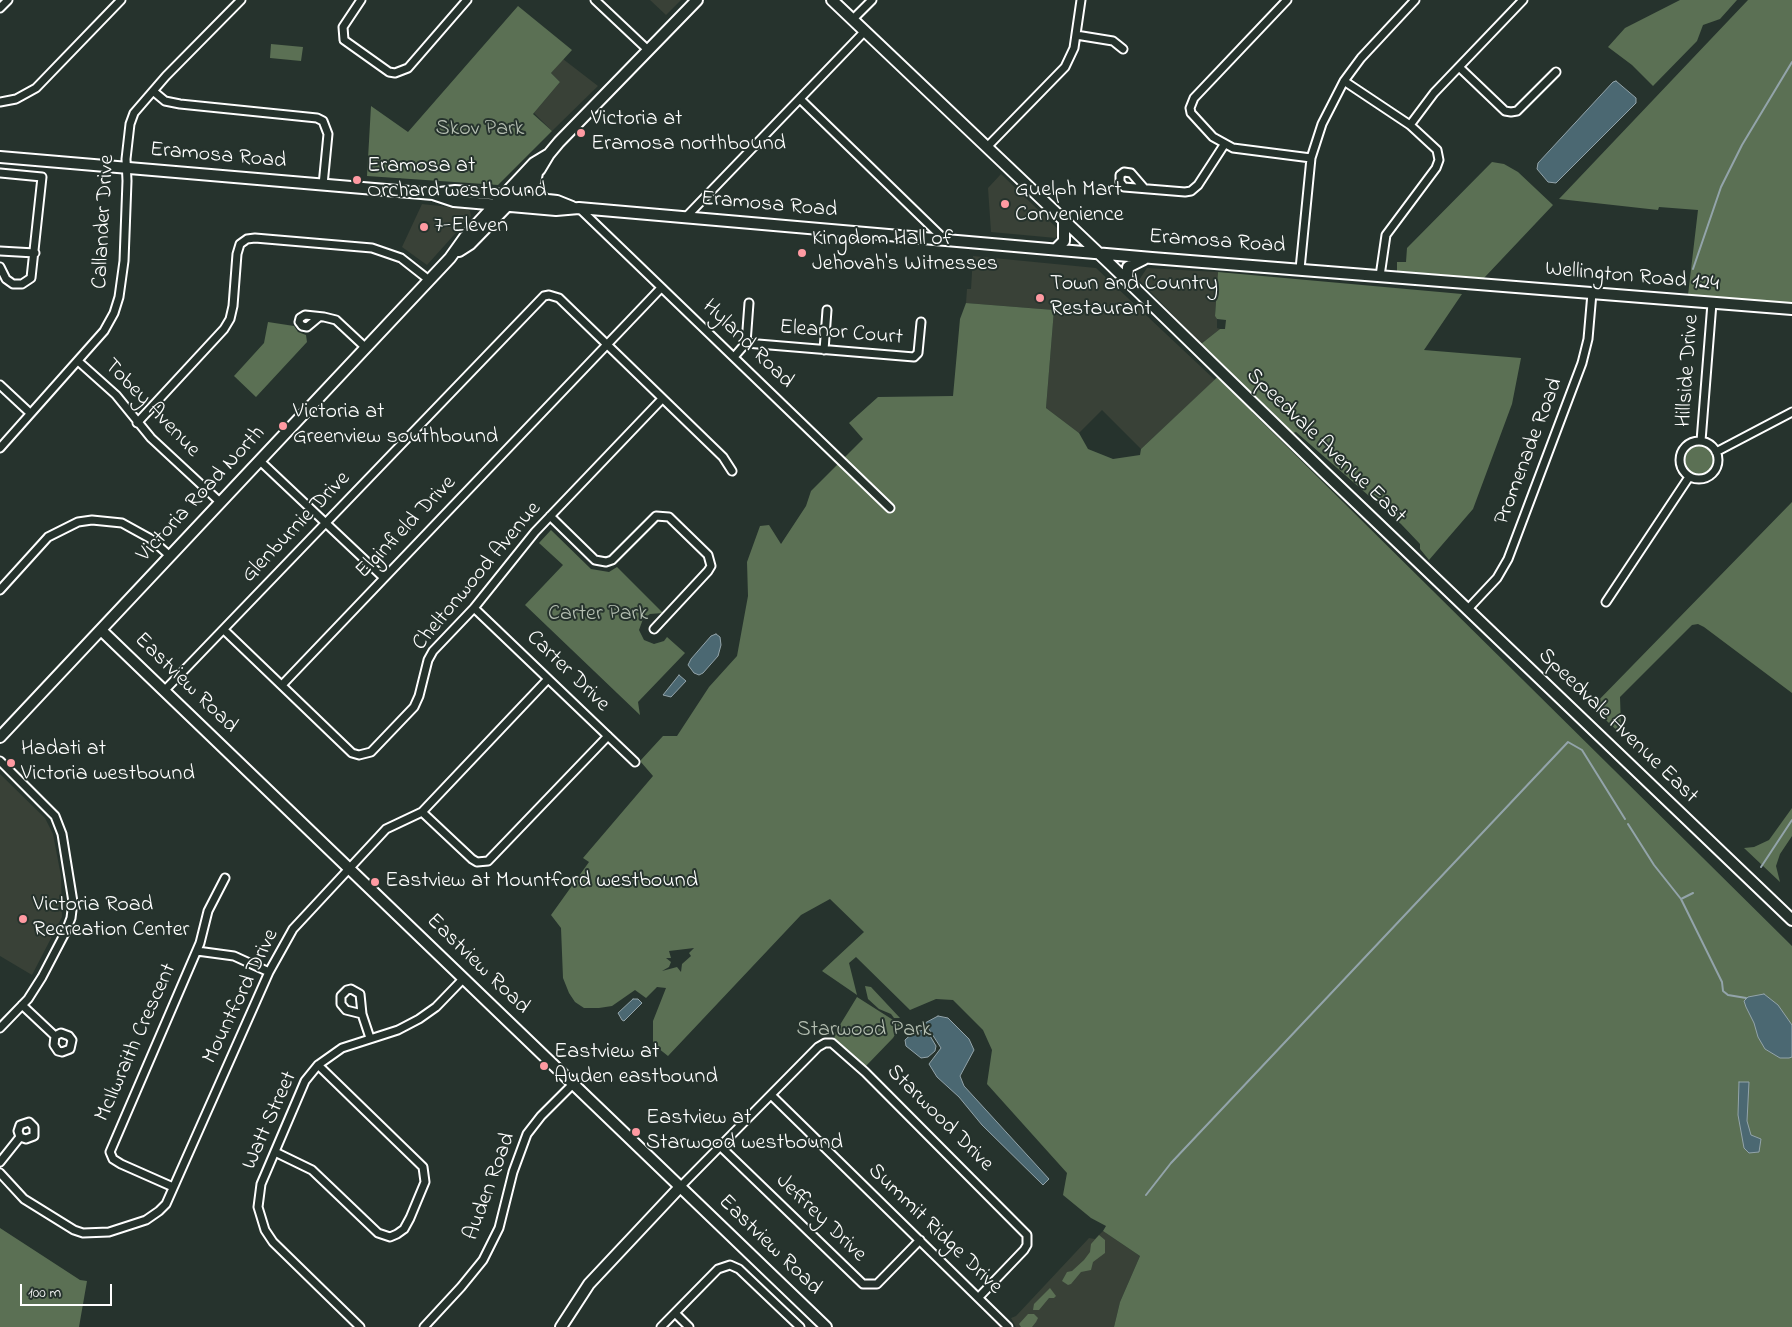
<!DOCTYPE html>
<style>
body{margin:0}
#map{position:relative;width:1792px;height:1327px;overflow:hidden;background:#26332d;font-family:"Indie Flower",sans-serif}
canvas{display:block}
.scale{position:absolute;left:20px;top:1284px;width:92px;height:22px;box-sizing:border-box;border:2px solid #fff;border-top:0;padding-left:6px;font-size:15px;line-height:18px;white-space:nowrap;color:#fff;-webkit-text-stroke:4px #26332d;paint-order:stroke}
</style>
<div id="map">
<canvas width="1792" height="1327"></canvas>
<div class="scale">100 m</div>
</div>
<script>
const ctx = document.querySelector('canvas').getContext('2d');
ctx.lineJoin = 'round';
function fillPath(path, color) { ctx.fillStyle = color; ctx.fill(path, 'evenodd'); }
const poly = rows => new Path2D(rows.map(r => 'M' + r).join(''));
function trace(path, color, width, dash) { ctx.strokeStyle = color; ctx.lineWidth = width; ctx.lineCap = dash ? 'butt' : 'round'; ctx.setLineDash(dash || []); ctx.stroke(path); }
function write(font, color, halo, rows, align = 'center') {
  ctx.font = font + ' "Indie Flower",sans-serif'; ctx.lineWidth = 4; ctx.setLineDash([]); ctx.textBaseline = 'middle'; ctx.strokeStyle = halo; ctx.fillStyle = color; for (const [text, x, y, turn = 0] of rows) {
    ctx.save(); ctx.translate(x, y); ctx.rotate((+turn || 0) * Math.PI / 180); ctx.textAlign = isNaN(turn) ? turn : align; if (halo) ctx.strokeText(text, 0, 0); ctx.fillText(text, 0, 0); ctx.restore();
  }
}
fillPath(poly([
 [650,0,681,0,666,15],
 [563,59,598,86,552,131,534,113,560,82,551,73],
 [1001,174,1059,230,1056,238,991,232,988,188],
 [422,204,467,209,470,211,471,216,427,265,402,247],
 [973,256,1096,268,1215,380,1141,449,1102,410,1079,433,1046,408,1054,310,966,303,967,289,971,289],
 [1147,268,1218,272,1215,315,1217,319,1217,328,1220,329,1201,344,1139,280],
 [0,774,45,818,53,834,61,876,62,917,32,975,0,956],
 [1103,1231,1140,1256,1120,1302,1114,1327,1016,1327,1011,1318,1016,1316,1089,1238,1095,1239]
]), '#394137');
fillPath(poly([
 [1680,0,1737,0,1720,19,1703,25,1697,41,1653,86,1632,65,1608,47,1625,28],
 [1748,0,1792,0,1792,306,1688,295,1698,210,1659,207,1658,210,1559,199],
 [518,6,572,50,551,73,560,82,533,114,552,131,498,185,367,176,371,106,408,132],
 [271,44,303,47,301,61,270,58],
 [1492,162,1504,164,1518,172,1553,205,1484,278,1397,271,1397,262,1406,262,1407,248],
 [1218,272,1462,294,1424,350,1521,358,1512,404,1473,509,1429,560,1420,549,1420,544,1401,524,1296,432,1293,433,1265,405,1252,412,1792,946,1792,1327,1114,1327,1120,1302,1140,1256,1103,1231,1106,1226,1091,1218,1063,1195,1067,1173,987,1084,992,1050,983,1030,953,1000,936,999,910,1010,856,957,849,963,857,995,822,971,864,932,830,899,801,915,668,1056,653,1044,653,1021,666,988,657,987,646,998,635,990,612,1006,599,1008,584,1008,575,1002,569,993,563,978,561,928,551,915,589,862,583,858,653,776,640,761,663,736,677,736,709,687,737,656,748,596,747,562,760,526,769,525,781,544,806,506,811,491,863,439,849,423,878,397,953,396,960,319,966,303,1054,310,1046,408,1079,433,1088,449,1113,459,1140,455,1141,449,1226,369,1201,344,1220,329,1225,329,1226,320,1217,319,1215,316],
 [694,948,689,953,691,956,682,964,681,972,677,967,662,971,669,967,671,962,666,958,671,958,669,951],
 [268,322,294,326,298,332,306,335,307,342,256,397,234,376,264,343],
 '1685 460a15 15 0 1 1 30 0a15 15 0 1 1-30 0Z',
 [1792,502,1792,693,1704,627,1698,624,1692,625,1620,697,1621,728,1625,738,1592,707],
 [551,530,591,569,609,572,617,567,663,613,650,614,643,619,639,630,644,640,654,644,664,641,667,637,685,653,638,702,640,715,525,605,563,565,539,543],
 [1792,808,1792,836,1780,854,1776,866,1780,882,1744,848,1754,847,1769,840],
 [865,986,871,987,900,1018,894,1018,891,1014,879,1009,868,999],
 [857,997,901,1025,893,1038,865,1067,834,1039,835,1033],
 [0,1228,80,1280,87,1281,79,1327,0,1327],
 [1099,1235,1105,1240,1105,1253,1093,1262,1091,1270,1081,1272,1071,1284,1068,1285,1062,1281,1067,1272,1072,1271,1084,1260,1090,1252,1091,1244],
 [1050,1288,1056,1296,1054,1298,1049,1298,1039,1310,1033,1310,1034,1304],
 [1028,1314,1034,1314,1038,1318,1036,1322,1032,1327,1021,1327,1019,1324]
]), '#5b7054');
const water = poly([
 [1616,81,1636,98,1636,103,1556,183,1548,182,1537,169,1538,163,1613,82,1616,81],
 [716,634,720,637,721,645,718,656,703,673,699,675,694,673,688,665,691,659,711,636,716,634],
 [679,675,686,681,671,697,663,695,679,675],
 [1764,994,1778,1005,1792,1025,1792,1057,1789,1058,1780,1058,1765,1049,1758,1037,1754,1023,1746,1007,1744,1001,1748,997,1764,994],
 [633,999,638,999,642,1003,624,1021,622,1020,618,1013,633,999],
 [938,1016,948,1018,969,1039,974,1050,960,1076,964,1086,1049,1179,1043,1185,982,1125,959,1097,937,1077,929,1064,941,1048,925,1023,938,1016],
 [917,1029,920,1031,926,1029,936,1046,935,1051,928,1057,921,1058,906,1046,905,1040,917,1029],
 [1739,1082,1749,1082,1747,1121,1751,1135,1761,1139,1759,1152,1749,1153,1744,1148,1738,1115,1739,1082]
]);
fillPath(water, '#4b6872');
trace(water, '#93a4aa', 1);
trace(poly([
 [1693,269,1721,187,1742,145,1792,62],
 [1628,824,1654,865,1681,899,1693,893],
 [1761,867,1792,820],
 [1681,899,1722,982,1723,991,1728,995,1746,998],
 [1146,1195,1171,1163,1568,742,1582,750,1625,819]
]), '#93a4aa', 2);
const street = poly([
 [361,0,343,27,344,40,389,72,395,73,408,68,467,0],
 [595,0,648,50],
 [1287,0,1194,98,1190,108,1191,113,1213,137,1233,148,1311,158],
 [0,8,8,0],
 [853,19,872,0],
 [1076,35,1113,41,1123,49],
 [1459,67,1505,111,1511,112,1517,111,1556,72],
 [1344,81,1410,125,1437,150,1439,160,1436,168,1386,235,1380,276],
 [153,91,165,101,180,104,317,118,323,121,328,134,323,185],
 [800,99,945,240],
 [0,102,16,99,36,88,121,0],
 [1410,125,1434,93,1523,0],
 [987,147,1065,67,1074,48,1081,0],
 [0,173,42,177,31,278,22,284,13,284,6,279,0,267],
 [1144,188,1131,173,1124,172,1120,175,1120,182,1124,187,1185,192,1191,191,1198,185,1224,145],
 [579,208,890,508],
 [686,217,865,31],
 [0,251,35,253],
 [1300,269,1311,158,1322,124,1344,81,1361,58,1415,0],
 [319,317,307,327,302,326,299,322,300,318,305,315,324,317,336,320,366,348],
 [746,343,914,357,918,353,921,322],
 [746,343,749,303],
 [824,350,827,310],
 [734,357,746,343],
 [78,361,116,395,151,438,221,503],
 [0,385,30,413],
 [137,423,224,329,230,319,233,306,237,254,240,244,247,239,255,238,372,248,401,258,429,280],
 [1701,441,1712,303],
 '1680 460a19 19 0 1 1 38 0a19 19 0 1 1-38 0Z',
 [0,448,104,331,114,313,119,297,124,261,127,181,126,159,130,124,134,113,166,76,241,0],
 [1716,452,1792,412],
 [260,461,384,578],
 [550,516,595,560,606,562,612,560,656,516,669,517,708,555,711,566,708,571,654,629],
 [0,590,48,537,78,522,92,520,122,523,151,539,170,556],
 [1606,602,1689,477],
 [474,608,635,762],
 [1467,610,1497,578,1508,559,1582,363,1588,339,1592,293],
 [224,630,352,753,359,755,371,752,414,707,419,696,428,660,433,651,474,608,535,532,662,399],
 [282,685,661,288],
 [164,691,544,296,549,295,559,298,723,457,732,471],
 [0,761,55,816,62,834,73,902,71,918,66,931,42,977,28,999,0,1028],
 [422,812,472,859,477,862,488,861,608,736],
 [197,951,234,956,269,972],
 [22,1005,55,1036,54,1045,58,1051,62,1052,70,1049,72,1040,69,1036,61,1033,55,1036],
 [362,1014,346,1010,341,1004,341,996,347,990,351,989,360,994,362,1014,370,1038],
 [771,1095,1008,1327],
 [721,1147,863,1284,877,1284,920,1240],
 [275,1152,312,1170,378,1233,390,1237,397,1234,404,1229,410,1218,425,1182,423,1167,318,1065],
 [0,1162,20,1137,26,1139,34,1136,34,1127,29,1122,20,1125,18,1131,20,1137],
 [0,1173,24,1199,74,1230,83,1233,109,1232,146,1220,159,1211,166,1204,269,972,293,929,386,829,422,812,548,679],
 [173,1187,121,1164,113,1159,110,1152,200,943,208,911,225,878],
 [680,1187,818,1047,825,1043,832,1043,865,1072,1027,1235,1027,1245,1024,1250,979,1297],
 [675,1313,689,1327],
 [360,1327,273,1242,265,1230,258,1207,261,1184,305,1081,318,1065,342,1048,398,1030,419,1019,436,1007,464,978],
 [424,1327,461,1287,483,1260,499,1228,513,1172,527,1134,541,1116,574,1083],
 [661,1327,718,1269,730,1265,739,1269,800,1327]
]);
const secondary = poly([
 [832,0,1110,264,1324,472,1792,920],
 [0,157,433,194,455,191,492,194,557,201,572,207],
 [537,173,534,187,538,195,545,199],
 [433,194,454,201,556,210,579,208,1152,258,1792,309],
 [1056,249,1064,241,1064,221],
 [459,251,470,244,507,206,540,169,549,154,559,142,697,0],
 [1127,280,1128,267,1144,259],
 [101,630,826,1327],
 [0,737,450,258,465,237,504,195,534,163,549,154],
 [561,1327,589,1284,680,1187]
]);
trace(street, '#fff', 11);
trace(secondary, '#fff', 14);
trace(street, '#26332d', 7);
trace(secondary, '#26332d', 10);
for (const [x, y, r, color] of [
 [581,133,5,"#ff9aa2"],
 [357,180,5,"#ff9aa2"],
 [1005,204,5,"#ff9aa2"],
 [424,227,5,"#ff9aa2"],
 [802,253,5,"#ff9aa2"],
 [1040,298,5,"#ff9aa2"],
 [283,426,5,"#ff9aa2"],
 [11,763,5,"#ff9aa2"],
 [375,882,5,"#ff9aa2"],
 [23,919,5,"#ff9aa2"],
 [544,1066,5,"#ff9aa2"],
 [636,1132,5,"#ff9aa2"]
]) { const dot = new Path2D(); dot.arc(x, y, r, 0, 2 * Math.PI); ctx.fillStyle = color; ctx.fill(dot); trace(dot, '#26332d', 2); }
write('22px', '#fff', '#26332d', [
 ["Victoria at",591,120],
 ["Eramosa northbound",591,145],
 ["Eramosa at",367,167],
 ["Orchard westbound",367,192],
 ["Guelph Mart",1015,191],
 ["Convenience",1015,216],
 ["7-Eleven",434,227],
 ["Kingdom Hall of",812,240],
 ["Jehovah's Witnesses",812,265],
 ["Town and Country",1050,285],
 ["Restaurant",1050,310],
 ["Victoria at",293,413],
 ["Greenview southbound",293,438],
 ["Hadati at",21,750],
 ["Victoria westbound",21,775],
 ["Eastview at Mountford westbound",385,882],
 ["Victoria Road",33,906],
 ["Recreation Center",33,931],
 ["Eastview at",554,1053],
 ["Auden eastbound",554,1078],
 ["Eastview at",646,1119],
 ["Starwood westbound",646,1144]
], 'left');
write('22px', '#b5bfb2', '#26332d', [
 ["Skov Park",480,130],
 ["Carter Park",598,615],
 ["Starwood Park",864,1031]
]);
write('22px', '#fff', '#26332d', [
 ["Eramosa Road",218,157,5],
 ["Eramosa Road",769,206,5],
 ["Callander Drive",105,222,-87],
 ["Eramosa Road",1217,243,4],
 ["Wellington Road 124",1632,278,5],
 ["Eleanor Court",841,334,5],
 ["Hyland Road",747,345,44],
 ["Hillside Drive",1689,371,-86],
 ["Tobey Avenue",151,409,46],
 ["Speedvale Avenue East",1325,447,44],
 ["Promenade Road",1530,452,-69],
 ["Victoria Road North",202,495,-47],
 ["Glenburnie Drive",297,528,-46],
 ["Elginfield Drive",407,528,-46],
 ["Cheltonwood Avenue",478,577,-50],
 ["Carter Drive",567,672,44],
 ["Eastview Road",185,684,44],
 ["Speedvale Avenue East",1617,727,44],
 ["Eastview Road",477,965,44],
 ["Mountford Drive",242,997,-64],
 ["McIlwraith Crescent",137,1043,-66],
 ["Starwood Drive",939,1119,45],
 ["Watt Street",271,1121,-66],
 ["Auden Road",491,1187,-70],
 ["Jeffrey Drive",820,1219,44],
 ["Summit Ridge Drive",934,1230,44],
 ["Eastview Road",769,1246,44]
]);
</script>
